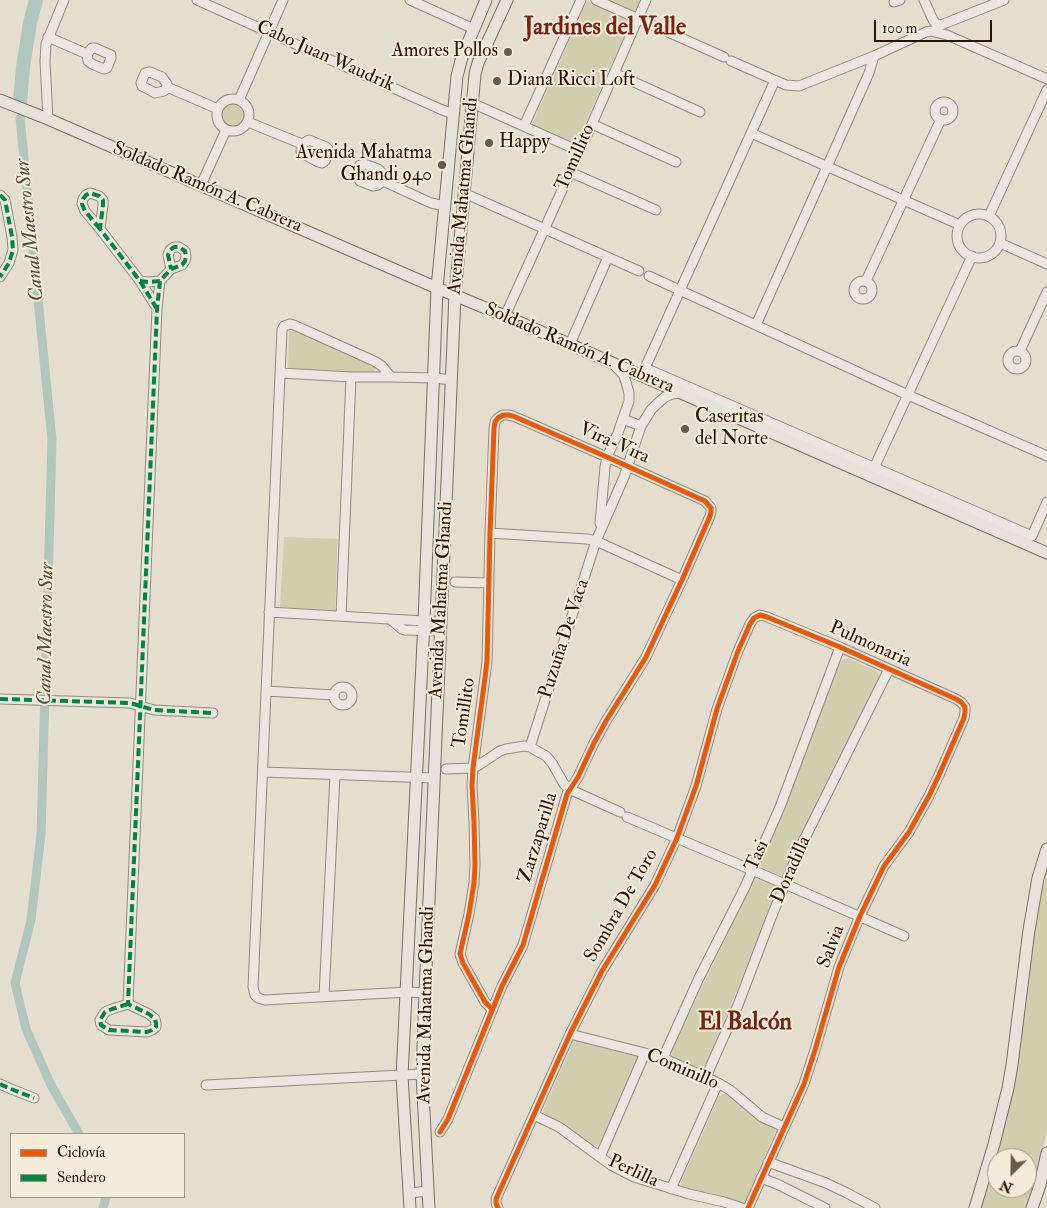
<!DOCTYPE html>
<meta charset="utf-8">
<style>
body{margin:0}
#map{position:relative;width:1047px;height:1208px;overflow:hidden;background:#e5ddce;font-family:"IM FELL Double Pica",serif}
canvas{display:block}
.legend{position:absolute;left:10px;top:1133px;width:175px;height:65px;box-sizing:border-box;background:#f5ebd9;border:1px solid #a39584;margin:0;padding:6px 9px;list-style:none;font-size:15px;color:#291305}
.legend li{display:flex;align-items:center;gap:10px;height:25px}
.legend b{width:25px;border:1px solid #a39584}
.north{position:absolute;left:987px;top:1148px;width:50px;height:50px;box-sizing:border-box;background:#f5ebd9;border:1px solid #a39584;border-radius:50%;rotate:203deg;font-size:14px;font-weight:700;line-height:20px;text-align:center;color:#291305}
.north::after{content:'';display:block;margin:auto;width:18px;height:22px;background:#6b5a4b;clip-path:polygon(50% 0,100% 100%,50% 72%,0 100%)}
.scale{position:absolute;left:874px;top:20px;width:118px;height:22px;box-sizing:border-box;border:2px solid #291305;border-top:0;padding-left:6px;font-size:15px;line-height:18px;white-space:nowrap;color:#291305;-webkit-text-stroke:4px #f5ebd9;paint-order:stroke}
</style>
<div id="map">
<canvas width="1047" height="1208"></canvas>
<ul class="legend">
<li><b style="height:6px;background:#e8590c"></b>Ciclovía</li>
<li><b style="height:6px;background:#00873e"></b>Sendero</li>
</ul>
<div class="north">N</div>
<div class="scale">100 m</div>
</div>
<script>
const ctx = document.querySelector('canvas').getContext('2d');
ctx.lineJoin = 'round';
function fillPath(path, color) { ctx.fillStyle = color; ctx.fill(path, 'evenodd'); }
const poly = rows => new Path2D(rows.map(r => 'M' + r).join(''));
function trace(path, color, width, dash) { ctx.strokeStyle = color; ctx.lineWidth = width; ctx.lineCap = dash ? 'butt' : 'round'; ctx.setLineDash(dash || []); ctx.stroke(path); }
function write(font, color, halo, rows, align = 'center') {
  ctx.font = font + ' "IM FELL Double Pica",serif'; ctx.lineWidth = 4; ctx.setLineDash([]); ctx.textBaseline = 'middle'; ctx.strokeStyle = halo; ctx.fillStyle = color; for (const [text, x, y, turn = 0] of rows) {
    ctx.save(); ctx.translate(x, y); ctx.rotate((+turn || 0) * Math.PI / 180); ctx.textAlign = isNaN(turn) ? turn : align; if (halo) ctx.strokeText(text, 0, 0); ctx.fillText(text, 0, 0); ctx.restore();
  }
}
fillPath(poly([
 [607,0,640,0,635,12],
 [587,1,631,21,576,144,532,124],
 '217 115a16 16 0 1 1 32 0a16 16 0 1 1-32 0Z',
 [297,331,375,366,374,373,288,368,289,332],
 [284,537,338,539,335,611,280,607],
 [847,658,876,671,879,674,877,684,806,827,784,875,781,876,762,869,761,865,761,861,787,803,824,700,840,663,843,660],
 [1047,868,1047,1130,1041,1155,1038,1179,1028,1208,982,1208,987,1185,1040,901],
 [997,1158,1027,1158,1027,1188,997,1188],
 [757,876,777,884,779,890,707,1062,701,1068,698,1068,675,1057,672,1055,671,1051,754,878],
 [575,1040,578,1040,635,1054,639,1060,602,1142,596,1146,592,1145,550,1119,545,1115,544,1112,544,1108,573,1043],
 [722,1094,727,1094,776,1130,746,1200,743,1203,683,1188,681,1182,719,1096]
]), '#d0ceac');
trace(poly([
 [20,118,52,440,41,834,31,920,15,983,26,1029,51,1085,79,1134],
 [103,1208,106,1197]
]), '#b0c7bd', 9);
trace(poly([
 [20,102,23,67,30,23,36,0]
]), '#b0c7bd', 14);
const minor = poly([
 [197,0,440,109,453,114],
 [410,0,474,29],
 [596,0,724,57],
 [924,0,933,20,936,24,941,25,1004,0],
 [894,2,900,0],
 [48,37,87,54,88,61,92,64,104,69,107,68,111,58,111,55,95,48,92,48,87,54],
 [731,61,786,85,799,86,874,56,926,32,931,31,947,35,1047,79],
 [614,73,700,112],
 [775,80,645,368,1032,536,1047,502],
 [167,87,164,91,155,93,142,86,141,83,145,73,150,72,162,77,167,84,167,87,218,109],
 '217 115a16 16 0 1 1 32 0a16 16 0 1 1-32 0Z',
 [239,100,283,0],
 '935 111a9 9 0 1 1 18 0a9 9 0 1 1-18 0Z',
 [472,103,579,151],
 [48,119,45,61,46,44,64,0],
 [248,122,302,144,301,151,302,153,318,162,322,163,325,161,329,152,328,149,326,147,309,140,302,144],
 [592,124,676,162],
 [524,126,581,0],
 [751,133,960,225],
 [570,172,656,210],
 [383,181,378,185,373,186,360,181,357,176,358,169,360,165,364,164,378,169,381,172,383,181,431,203,445,206],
 [201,185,226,130],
 [464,193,639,271],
 [0,195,5,200,6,205,12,237,13,250,9,263,0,277],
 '957 236a22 22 0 1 1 44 0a22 22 0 1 1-44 0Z',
 [989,216,1047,90],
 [100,229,85,211,82,204,83,199,86,195,90,193,99,196,103,200,103,205,100,229,140,281,157,308],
 [1000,243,1047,264],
 [649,276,908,395,1047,456],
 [140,281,148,282,160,281,171,269,182,265,185,261,186,256,185,251,179,247,174,247,170,250,168,255,171,269],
 [866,281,941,119],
 '854 290a9 9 0 1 1 18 0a9 9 0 1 1-18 0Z',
 [505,316,592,124,646,0],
 [756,325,869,73,874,56],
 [570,344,608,257],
 '1008 360a9 9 0 1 1 18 0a9 9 0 1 1-18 0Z',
 [1020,351,1047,292],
 [281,373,351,377,391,377,434,378,452,380],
 [391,377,382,366,374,361,294,325,290,324,284,326,282,330,253,987,255,995,258,998,265,1000,407,992,425,993],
 [623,419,641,426],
 [874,468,972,256],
 [600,523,605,467,607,457,618,433,629,401,629,393,626,382,623,374,615,366],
 [490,533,587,539,596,541,682,580],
 [455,582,489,583],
 [269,612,441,622],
 [341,616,351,377],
 [390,619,402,629,405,630,441,631],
 '334 696a9 9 0 1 1 18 0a9 9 0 1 1-18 0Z',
 [266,691,334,695],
 [0,699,130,703,154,710,213,713],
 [530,747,596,541,624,477,641,426,651,410,657,404,665,397,672,394,680,393],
 [446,769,473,768,479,765,500,751,506,749,524,746,530,747,546,756,552,763,564,784,569,789,620,812],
 [263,772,434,778],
 [627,817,785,884,904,936],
 [324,996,335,775],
 [128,1004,112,1009,105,1012,100,1020,101,1025,109,1030,147,1032,152,1030,156,1027,156,1023,155,1019,149,1014,128,1004,157,309,160,281],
 [570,1034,645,1053,663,1058,681,1066,718,1083,730,1090,762,1117,784,1127],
 [663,1058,699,978,745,887,780,807,840,647],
 [706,1077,716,1054,738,1005,771,918,800,848,889,669],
 [0,1084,11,1089,34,1098],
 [206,1085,422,1074],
 [534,1115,559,1127,611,1165,634,1177,689,1194,724,1202,742,1208],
 [440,1132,448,1119,502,986,518,955,523,945,567,794,578,777,594,743,606,721,646,657,682,580,710,516,711,512,711,508,705,501,607,457,513,416,508,415,503,415,498,418,495,422,494,429,490,533,487,662,473,768,472,786,474,822,475,865,474,883,469,914,460,954,463,963,485,1002,492,1009],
 [600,1157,645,1053],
 [768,1162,826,1183,847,1193,875,1208],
 [761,1178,777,1184,825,1208],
 [671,1189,718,1083],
 [410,1193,428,1191],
 [498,1208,496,1203,496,1199,570,1034,602,971,655,885,677,838,696,786,717,709,738,651,750,624,754,618,760,615,767,617,840,647,956,699,961,702,965,707,965,712,964,718,939,775,929,796,909,832,884,866,860,916,839,967,815,1050,804,1084,748,1208]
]);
const major = poly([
 [0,100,48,119,437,288,505,316,1047,553],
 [410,1208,402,1076,424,621,437,288,457,76,462,57,486,0],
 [429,1208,422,1074,425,993,455,295,475,74,478,63,507,0],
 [975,1208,994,1144,1008,1088,1012,1065,1029,930,1038,878,1047,849],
 [1032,1208,1040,1185,1047,1153]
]);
trace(minor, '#928a80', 11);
trace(major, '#777066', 13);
trace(minor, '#ebe6df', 9);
trace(major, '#e8e3da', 11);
trace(poly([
 [0,195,5,200,6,205,12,237,13,250,9,263,0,277],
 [100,229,85,211,82,204,83,199,86,195,90,193,99,196,103,200,103,205,100,229,140,281,157,309],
 [140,281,148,282,160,281,171,269,182,265,185,261,186,256,185,251,179,247,174,247,170,250,168,255,171,269],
 [0,699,130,703,154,710,213,713],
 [128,1004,112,1009,105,1012,100,1020,101,1025,109,1030,147,1032,152,1030,156,1027,156,1023,155,1019,149,1014,128,1004,157,309,160,281],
 [0,1084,11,1089,34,1098]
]), '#00873e', 4, [8, 4]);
trace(poly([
 [440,1132,448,1119,502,986,518,955,523,945,567,794,578,777,594,743,606,721,646,657,682,580,710,516,711,512,711,508,705,501,607,457,513,416,508,415,503,415,498,418,495,422,494,429,490,533,487,662,473,768,472,786,474,822,475,865,474,883,469,914,460,954,463,963,485,1002,492,1009],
 [498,1208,496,1203,496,1199,570,1034,602,971,655,885,677,838,696,786,717,709,738,651,750,624,754,618,760,615,767,617,840,647,956,699,961,702,965,707,965,712,964,718,939,775,929,796,909,832,884,866,860,916,839,967,815,1050,804,1084,748,1208]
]), '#e8590c', 5);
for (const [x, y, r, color] of [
 [508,52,5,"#6b5a4b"],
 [497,81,5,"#6b5a4b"],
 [489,143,5,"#6b5a4b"],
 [442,165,5,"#6b5a4b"],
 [685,429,5,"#6b5a4b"]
]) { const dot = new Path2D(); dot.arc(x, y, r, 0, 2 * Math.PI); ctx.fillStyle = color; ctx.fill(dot); trace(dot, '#f5ebd9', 2); }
write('19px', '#291305', '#f5ebd9', [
 ["Amores Pollos",498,52,"right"],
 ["Diana Ricci Loft",507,81],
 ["Happy",499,143],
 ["Avenida Mahatma",432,154,"right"],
 ["Ghandi 940",432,176,"right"],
 ["Caseritas",695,418],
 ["del Norte",695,440]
], 'left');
write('19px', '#291305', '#f5ebd9', [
 ["Cabo Juan Waudrik",325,57,24],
 ["Tomillito",576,158,-66],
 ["Soldado Ramón A. Cabrera",207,188,23],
 ["Avenida Mahatma Ghandi",464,196,-85],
 ["Soldado Ramón A. Cabrera",579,349,23],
 ["Vira-Vira",614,444,24],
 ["Avenida Mahatma Ghandi",442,600,-87],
 ["Puzuña De Vaca",565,639,-72],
 ["Pulmonaria",870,645,24],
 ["Tomillito",465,713,-82],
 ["Zarzaparilla",539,838,-73],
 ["Tasi",758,856,-66],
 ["Doradilla",792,870,-66],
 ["Sombra De Toro",622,906,-60],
 ["Salvia",832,947,-69],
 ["Avenida Mahatma Ghandi",427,1005,-89],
 ["Cominillo",682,1070,23],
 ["Perlilla",633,1172,25]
]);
write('italic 20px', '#514e43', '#f5ebd9', [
 ["Canal Maestro Sur",31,230,-96],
 ["Canal Maestro Sur",47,634,-89]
]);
write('bold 24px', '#7a1f14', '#f5ebd9', [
 ["Jardines del Valle",605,29],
 ["El Balcón",745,1024]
]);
</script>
